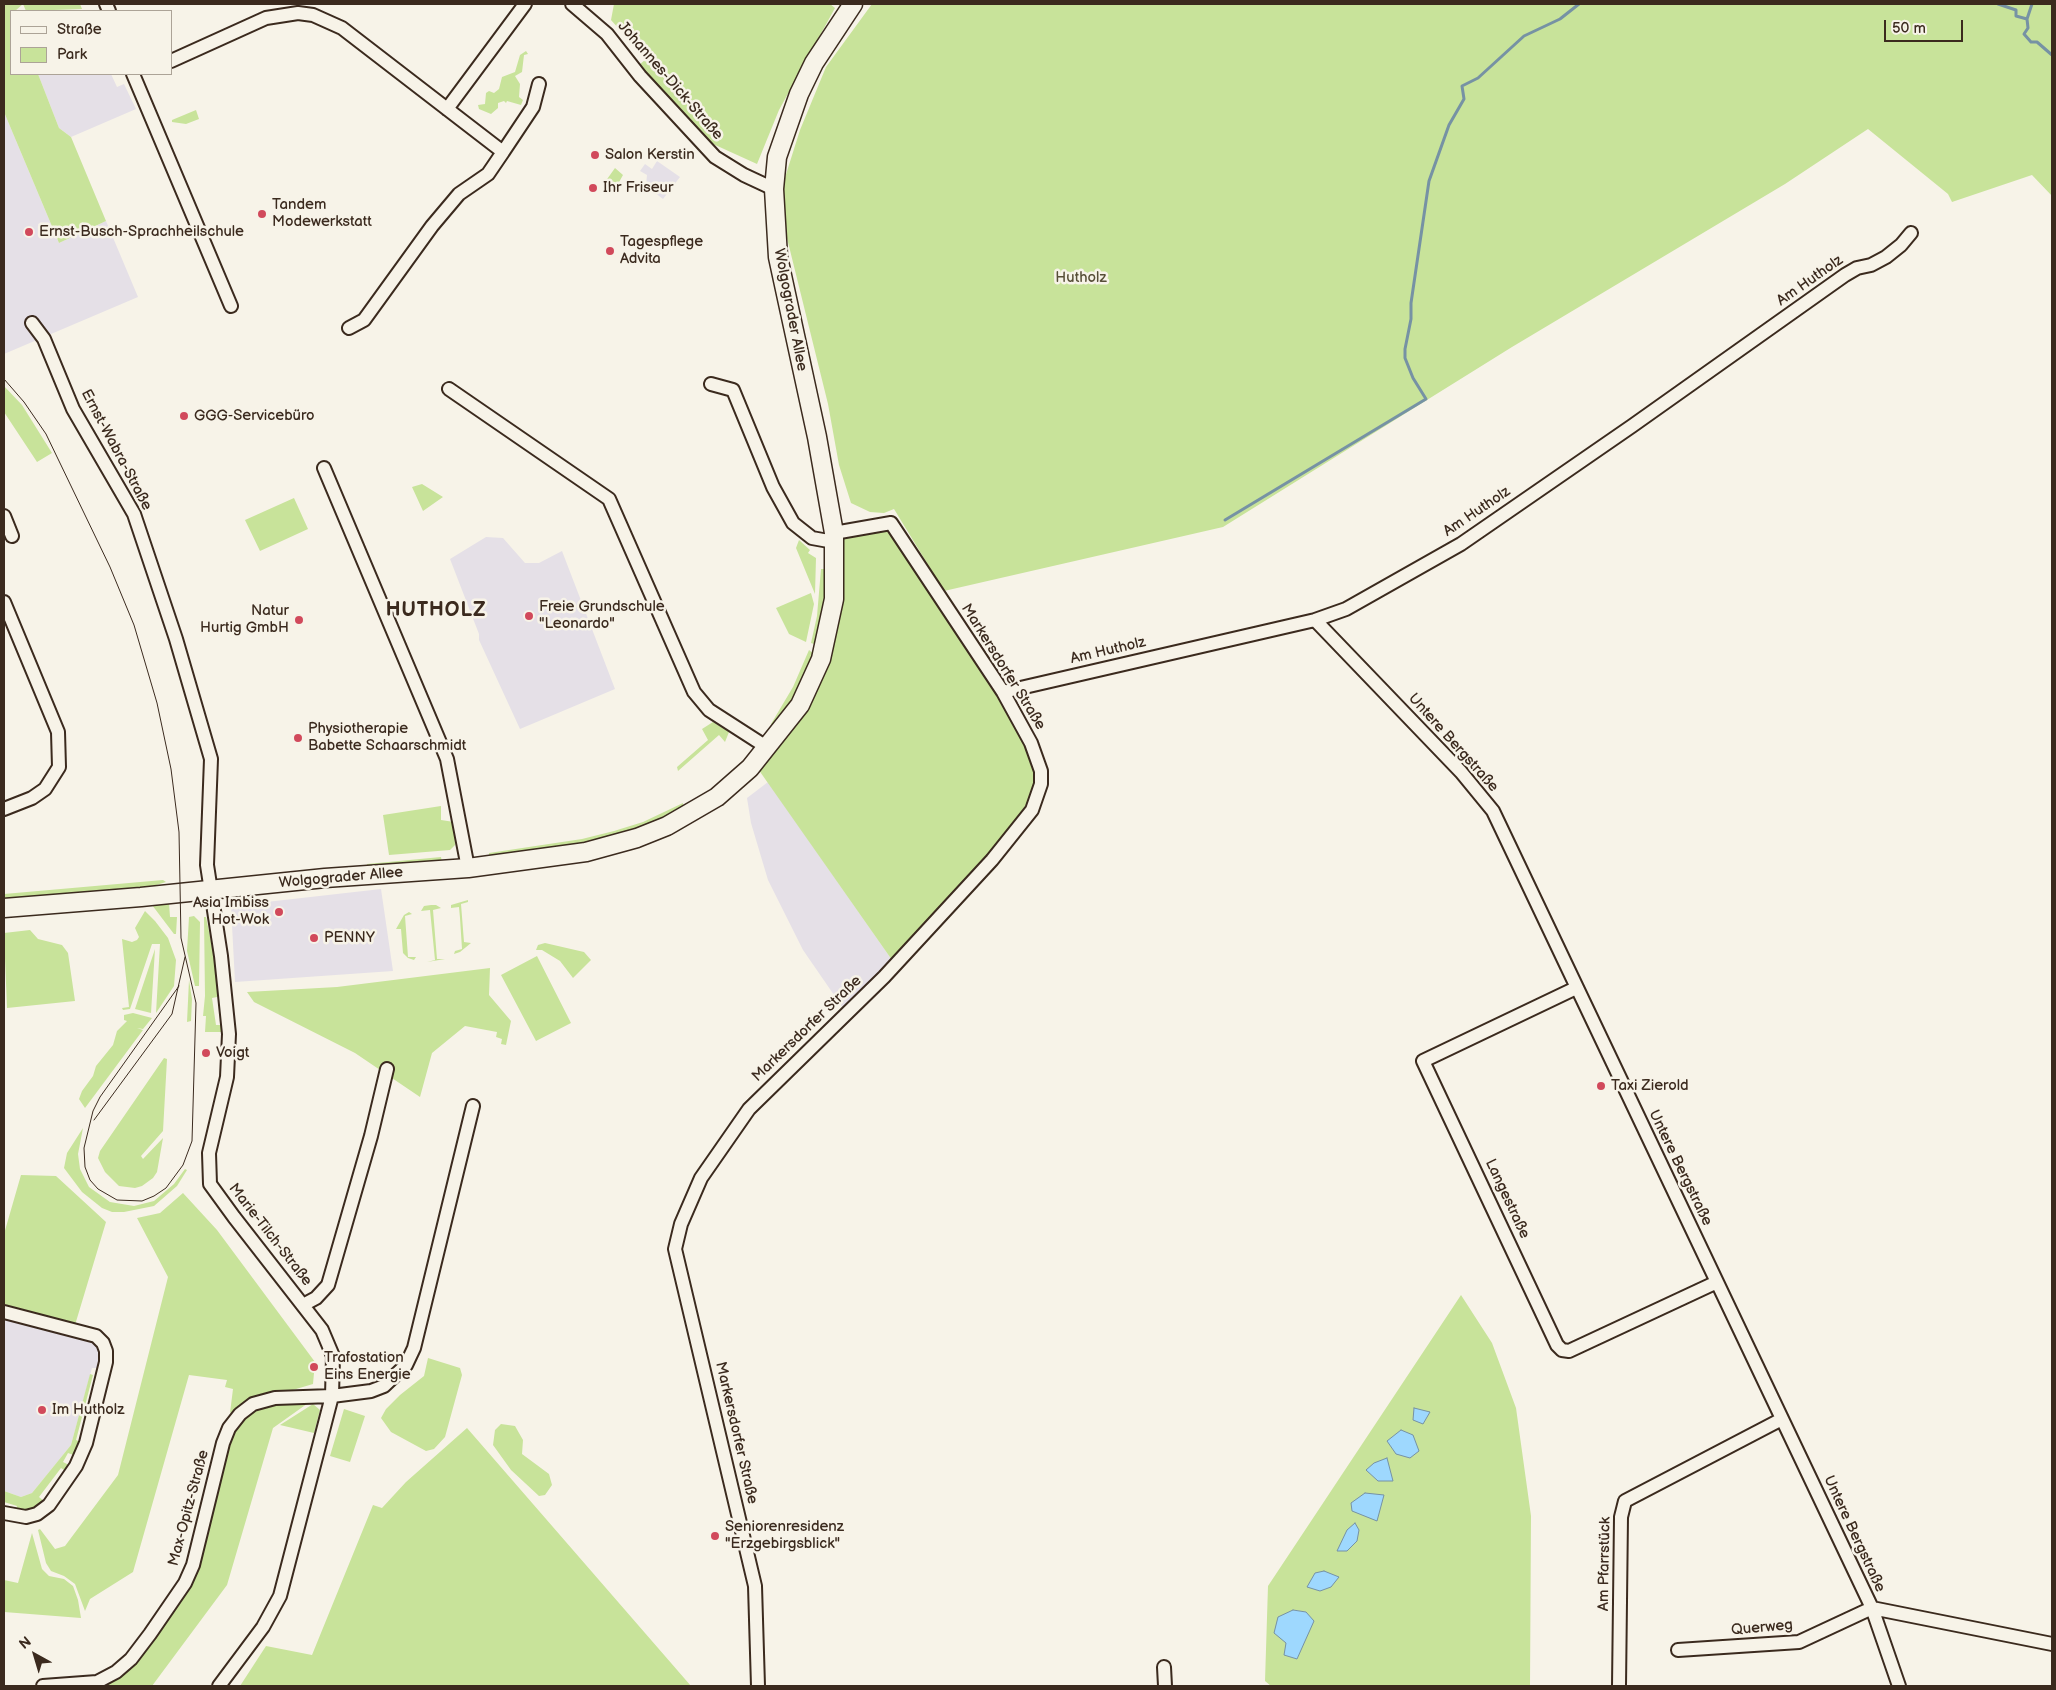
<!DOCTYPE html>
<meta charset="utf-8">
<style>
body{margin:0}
#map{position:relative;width:2056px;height:1690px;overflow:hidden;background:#f7f3e8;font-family:"Balsamiq Sans",sans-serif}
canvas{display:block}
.frame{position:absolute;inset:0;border:5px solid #3b2a1e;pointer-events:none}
.legend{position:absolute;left:10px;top:10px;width:162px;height:65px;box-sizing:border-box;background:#f7f3e8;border:1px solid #aca397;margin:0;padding:6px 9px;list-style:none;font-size:15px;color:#3b2a1e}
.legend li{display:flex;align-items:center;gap:10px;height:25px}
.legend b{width:25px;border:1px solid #aca397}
.north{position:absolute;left:10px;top:1630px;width:50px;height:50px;-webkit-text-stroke:4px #f7f3e8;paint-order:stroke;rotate:321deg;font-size:14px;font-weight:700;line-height:20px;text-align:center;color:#3b2a1e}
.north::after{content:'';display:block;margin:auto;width:18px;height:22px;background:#3b2a1e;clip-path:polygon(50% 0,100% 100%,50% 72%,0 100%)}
.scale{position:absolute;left:1884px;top:20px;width:79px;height:22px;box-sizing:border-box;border:2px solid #3b2a1e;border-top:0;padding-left:6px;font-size:15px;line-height:18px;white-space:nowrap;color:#3b2a1e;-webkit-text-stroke:4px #f7f3e8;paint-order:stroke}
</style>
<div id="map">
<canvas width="2056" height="1690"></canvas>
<div class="frame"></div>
<ul class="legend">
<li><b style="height:6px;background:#f7f3e8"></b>Straße</li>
<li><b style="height:14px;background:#c8e39a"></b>Park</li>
</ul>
<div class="north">N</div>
<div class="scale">50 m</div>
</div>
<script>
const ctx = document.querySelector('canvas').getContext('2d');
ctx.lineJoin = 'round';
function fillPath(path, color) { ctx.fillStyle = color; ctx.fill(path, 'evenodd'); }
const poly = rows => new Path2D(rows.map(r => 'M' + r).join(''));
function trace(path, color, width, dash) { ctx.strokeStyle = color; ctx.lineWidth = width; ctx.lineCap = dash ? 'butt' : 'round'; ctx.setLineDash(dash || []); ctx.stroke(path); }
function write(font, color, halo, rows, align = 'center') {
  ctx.font = font + ' "Balsamiq Sans",sans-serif'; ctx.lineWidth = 5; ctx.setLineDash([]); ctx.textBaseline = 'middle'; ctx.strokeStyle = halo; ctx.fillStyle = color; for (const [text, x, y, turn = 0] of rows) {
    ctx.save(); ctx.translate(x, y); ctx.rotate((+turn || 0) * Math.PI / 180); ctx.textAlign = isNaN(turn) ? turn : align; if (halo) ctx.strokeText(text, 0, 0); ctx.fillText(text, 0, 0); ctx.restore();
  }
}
fillPath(poly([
 [38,74,111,74,117,87,124,84,136,109,71,137,59,128],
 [4,112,59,243,106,221,138,297,4,354],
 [657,161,680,177,663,199,646,186,647,175,640,171,645,164,652,169],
 [486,537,503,538,525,563,539,563,562,551,615,689,520,729,479,640,479,634,450,559],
 [768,782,892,960,843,1008,803,950,768,880,751,823,747,798],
 [381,889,393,971,235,982,231,906],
 [4,1319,91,1341,99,1349,98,1368,92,1368,71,1445,32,1493,21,1497,4,1491]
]), '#e5e0e7');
fillPath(poly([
 [4,4,80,4,82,9,26,11,23,4,15,11,11,11,11,74,38,74,59,128,71,137,106,221,59,243,4,112],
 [614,4,830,4,835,8,779,110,757,164,713,144,639,65,646,59,611,20],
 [872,4,2052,4,2052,196,2032,175,1952,202,1948,194,1868,129,1785,184,1512,347,1223,527,944,591,894,509,884,513,870,512,851,503,839,465,828,404,785,230,782,187,800,130,826,67],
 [526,51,528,54,524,55,522,72,515,76,520,84,519,97,523,100,521,105,507,101,506,103,504,101,498,103,498,108,491,114,479,109,478,105,485,104,486,93,489,91,494,93,499,89,502,77,515,72,520,55],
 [196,110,199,119,186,124,172,122,172,120],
 [615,168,623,175,618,184,611,185,605,182],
 [4,386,22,405,52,453,37,462,4,412],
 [422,484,443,497,423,511,412,487],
 [294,498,308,529,260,551,245,520],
 [887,530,1000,693,1027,746,1034,769,1035,792,989,857,892,960,756,766,810,699,842,568,843,539],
 [799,540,810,550,808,553,816,558,815,594,796,548],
 [821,569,828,569,829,577,819,641,814,644,811,643,817,616],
 [811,593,814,604,806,642,789,634,776,608],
 [809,650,814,654,802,686,776,728,771,724,793,687],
 [713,722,729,732,725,742,719,735,678,771,677,767,708,740,702,729],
 [683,803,683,810,647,827,591,844,489,857,489,853,582,839,614,831,643,822],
 [441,806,441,820,454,822,455,845,450,850,389,855,383,815],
 [441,857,442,862,367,869,367,864],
 [163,880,166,882,143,889,4,901,4,894],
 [468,900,468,902,461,904,464,942,471,943,460,952,454,954,455,951,462,949,460,918,459,907,451,908,451,905],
 [169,903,170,917,177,917,176,934,174,934,152,905],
 [431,905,436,905,441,908,433,910,437,959,445,959,427,962,435,960,430,910,421,911,424,906],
 [145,911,155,921,168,938,176,960,174,986,156,1013,160,944,152,944,130,1009,123,1010,122,1008,129,1007,122,939,132,942,137,940,139,937,135,928],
 [409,912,412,914,405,916,408,957,416,957,414,960,408,958,403,953,401,929,396,929,404,915],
 [194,916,200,922,199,986,195,986,187,951,189,917],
 [204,917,206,917,222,996,212,998,216,1025,224,1025,224,1032,205,1032,206,1016,203,1016,205,996],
 [30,930,38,939,62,945,68,953,75,1001,7,1008,4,933],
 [545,943,584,952,591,960,573,978,560,961,542,950,536,950,538,945],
 [155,949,151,1013,135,1009],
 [537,956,571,1023,536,1041,501,975],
 [490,968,489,995,511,1021,506,1045,501,1044,502,1039,496,1037,497,1032,465,1026,432,1053,420,1097,355,1053,254,1002,247,992,337,987],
 [189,980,192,999,191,1021,187,1022],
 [133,1013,152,1018,143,1029,137,1028,143,1030,85,1108,79,1099,82,1091,93,1076,96,1066,113,1045,117,1031,127,1021,124,1020,124,1015],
 [164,1058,167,1059,163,1131,141,1156,143,1159,163,1138,157,1172,153,1178,142,1186,135,1188,119,1186,105,1172,98,1158,100,1151],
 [83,1128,78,1154,80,1169,89,1187,110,1202,134,1206,154,1201,174,1184,185,1169,187,1170,177,1186,154,1206,124,1212,112,1212,102,1208,82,1192,64,1168,67,1153],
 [21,1175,56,1176,106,1222,75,1325,4,1304,4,1234],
 [183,1193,217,1230,315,1362,313,1384,242,1405,230,1413,233,1389,225,1387,227,1380,189,1375,133,1572,90,1599,85,1611,75,1584,64,1576,51,1571,46,1563,38,1530,40,1529,55,1549,65,1546,118,1475,168,1277,137,1218,160,1213],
 [1461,1295,1492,1343,1516,1408,1531,1516,1530,1686,1271,1686,1265,1681,1268,1586],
 [1293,1610,1306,1612,1302,1646,1297,1659,1285,1655],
 [428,1358,460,1368,462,1375,445,1437,434,1449,426,1451,391,1432,381,1418,386,1409,400,1395,424,1376],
 [90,1374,93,1375,76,1440,81,1442,76,1456,68,1453,63,1462,71,1466,67,1472,61,1468,39,1497,45,1502,36,1509,16,1511,17,1506,4,1502,4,1491,21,1497,32,1493,71,1445],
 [311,1401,273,1428,227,1585,152,1686,100,1686,114,1680,134,1665,193,1578,226,1445,237,1425,249,1413,264,1405],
 [313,1404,320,1410,314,1433,280,1425],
 [344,1409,365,1416,350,1462,330,1456],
 [501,1424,515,1426,523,1440,522,1454,549,1474,552,1485,545,1495,539,1496,511,1470,493,1445,495,1430],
 [467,1428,691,1686,240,1686,266,1646,312,1655,373,1505,382,1508,406,1482],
 [32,1533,42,1569,49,1576,64,1579,73,1586,78,1600,81,1618,4,1612,4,1580,18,1583]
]), '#c8e39a');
const water = poly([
 [1414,1408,1430,1412,1423,1424,1413,1420,1414,1408],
 [1401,1430,1413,1435,1419,1451,1410,1458,1396,1454,1387,1441,1401,1430],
 [1387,1458,1393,1481,1378,1481,1366,1470,1374,1463,1387,1458],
 [1365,1493,1384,1495,1377,1521,1352,1511,1351,1503,1365,1493],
 [1355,1523,1359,1530,1357,1541,1347,1551,1337,1551,1347,1530,1355,1523],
 [1324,1571,1339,1577,1331,1587,1320,1591,1307,1587,1315,1573,1324,1571],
 [1293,1610,1306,1612,1314,1621,1297,1659,1284,1655,1286,1643,1274,1633,1278,1617,1293,1610]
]);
fillPath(water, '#9ed8fe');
trace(water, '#7692a4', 1);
trace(poly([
 [1998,4,2016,10,2016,16,2027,19,2028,28,2024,34,2031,42,2037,42,2052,55],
 [2027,19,2032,4],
 [1225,520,1426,399,1413,378,1405,358,1405,349,1411,319,1411,303,1429,181,1449,125,1464,99,1462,86,1478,78,1524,36,1560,19,1579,4]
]), '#7692a4', 3);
const minor = poly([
 [106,4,109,11],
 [572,4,607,34,640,76,715,157,744,175,774,189],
 [171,61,266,18,298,13,313,15,342,28,503,152,488,174,459,194,432,226,364,320,349,328],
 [133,74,231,306],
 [447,109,525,4],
 [503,152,533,107,539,84],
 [32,323,44,339,73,409,134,514,176,639,211,759,207,865,221,956,229,1034,227,1077,209,1153,210,1184,234,1217,322,1330,333,1356,332,1396,280,1596,263,1627,219,1686],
 [711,384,733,390,773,487,793,523,812,538,834,542],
 [449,389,609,499,694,692,709,710,768,748],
 [324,468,447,759,468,868],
 [4,516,12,536],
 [4,602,58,732,59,767,45,789,32,798,4,809],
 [1315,620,1461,772,1493,811,1872,1608,1899,1686],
 [1003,692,1315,620,1346,609,1461,544,1632,426,1845,275,1857,268,1871,265,1886,257,1901,245,1911,233],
 [1576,988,1423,1061,1557,1345,1562,1350,1569,1351,1717,1282],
 [303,1305,316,1298,328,1285,371,1136,387,1069],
 [4,1312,96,1336,103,1343,106,1351,106,1362,86,1443,76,1466,49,1505,37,1514,26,1517,4,1513],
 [1872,1608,2052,1644],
 [1678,1650,1799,1642,1872,1608],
 [1164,1667,1165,1686],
 [43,1686,97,1682,116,1672,131,1659,150,1634,185,1583,193,1565,223,1443,229,1428,240,1414,253,1404,275,1398,332,1396,371,1391,384,1386,406,1365,414,1348,473,1106],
 [758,1686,755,1586,675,1249,681,1224,701,1178,749,1109,884,977,992,860,1032,810,1041,784,1041,771,1031,743,1003,692,891,523,834,533],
 [1619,1686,1621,1517,1625,1501,1782,1419]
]);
const secondary = poly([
 [4,908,141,897,325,878,468,868,586,852,637,838,667,826,717,797,750,768,800,705,821,659,834,599,834,533,817,437,778,257,774,189,777,157,799,94,814,63,853,4]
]);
trace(minor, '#3b2a1e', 16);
trace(secondary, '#3b2a1e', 21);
trace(minor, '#f7f3e8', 12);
trace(secondary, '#f7f3e8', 18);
trace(poly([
 [4,379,24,402,46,434,110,567,134,625,157,703,171,769,179,832,181,938,196,1003,192,1141,183,1165,166,1188,154,1196,142,1201,117,1200,98,1189,90,1180,85,1167,84,1148,93,1111,100,1097,179,986],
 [94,1120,172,1014,185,957]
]), '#3b2a1e', 1);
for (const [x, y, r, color] of [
 [595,155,5,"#d1495b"],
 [593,188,5,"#d1495b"],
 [262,214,5,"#d1495b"],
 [29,232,5,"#d1495b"],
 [610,251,5,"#d1495b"],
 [184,416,5,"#d1495b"],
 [529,616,5,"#d1495b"],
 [299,620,5,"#d1495b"],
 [298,738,5,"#d1495b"],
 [279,912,5,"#d1495b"],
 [314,938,5,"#d1495b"],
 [206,1053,5,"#d1495b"],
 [1601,1086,5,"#d1495b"],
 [314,1367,5,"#d1495b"],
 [42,1410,5,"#d1495b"],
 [715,1536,5,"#d1495b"]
]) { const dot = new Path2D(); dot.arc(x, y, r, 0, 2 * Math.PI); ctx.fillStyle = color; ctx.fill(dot); trace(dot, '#f7f3e8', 2); }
write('15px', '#3b2a1e', '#f7f3e8', [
 ["Johannes-Dick-Straße",670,81,49],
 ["Am Hutholz",1810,281,-35],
 ["Wolgograder Allee",790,310,79],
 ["Ernst-Wabra-Straße",116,450,62],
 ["Am Hutholz",1477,512,-34],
 ["Am Hutholz",1108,651,-13],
 ["Markersdorfer Straße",1003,667,58],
 ["Untere Bergstraße",1453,743,48],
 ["Wolgograder Allee",341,878,-5],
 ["Markersdorfer Straße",807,1029,-44],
 ["Untere Bergstraße",1680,1168,64],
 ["Langestraße",1507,1199,65],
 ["Marie-Tilch-Straße",270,1235,52],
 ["Markersdorfer Straße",736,1433,77],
 ["Max-Opitz-Straße",189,1508,-75],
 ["Untere Bergstraße",1854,1534,65],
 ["Am Pfarrstück",1605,1564,-89],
 ["Querweg",1762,1628,-5]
]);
write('15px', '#3b2a1e', '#f7f3e8', [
 ["Salon Kerstin",605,155],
 ["Ihr Friseur",603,188],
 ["Tandem",272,205],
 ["Modewerkstatt",272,222],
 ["Ernst-Busch-Sprachheilschule",39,232],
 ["Tagespflege",620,242],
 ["Advita",620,259],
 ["GGG-Servicebüro",194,416],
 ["Freie Grundschule",539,607],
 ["\"Leonardo\"",539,624],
 ["Natur",289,611,"right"],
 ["Hurtig GmbH",289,628,"right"],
 ["Physiotherapie",308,729],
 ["Babette Schaarschmidt",308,746],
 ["Asia Imbiss",269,903,"right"],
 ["Hot-Wok",269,920,"right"],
 ["PENNY",324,938],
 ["Voigt",216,1053],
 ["Taxi Zierold",1611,1086],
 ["Trafostation",324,1358],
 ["Eins Energie",324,1375],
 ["Im Hutholz",52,1410],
 ["Seniorenresidenz",725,1527],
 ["\"Erzgebirgsblick\"",725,1544]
], 'left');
write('15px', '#574f37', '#f7f3e8', [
 ["Hutholz",1081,278]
]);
ctx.letterSpacing = '1px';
write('bold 20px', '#3b2a1e', '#f7f3e8', [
 ["HUTHOLZ",436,611]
]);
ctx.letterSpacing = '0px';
</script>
